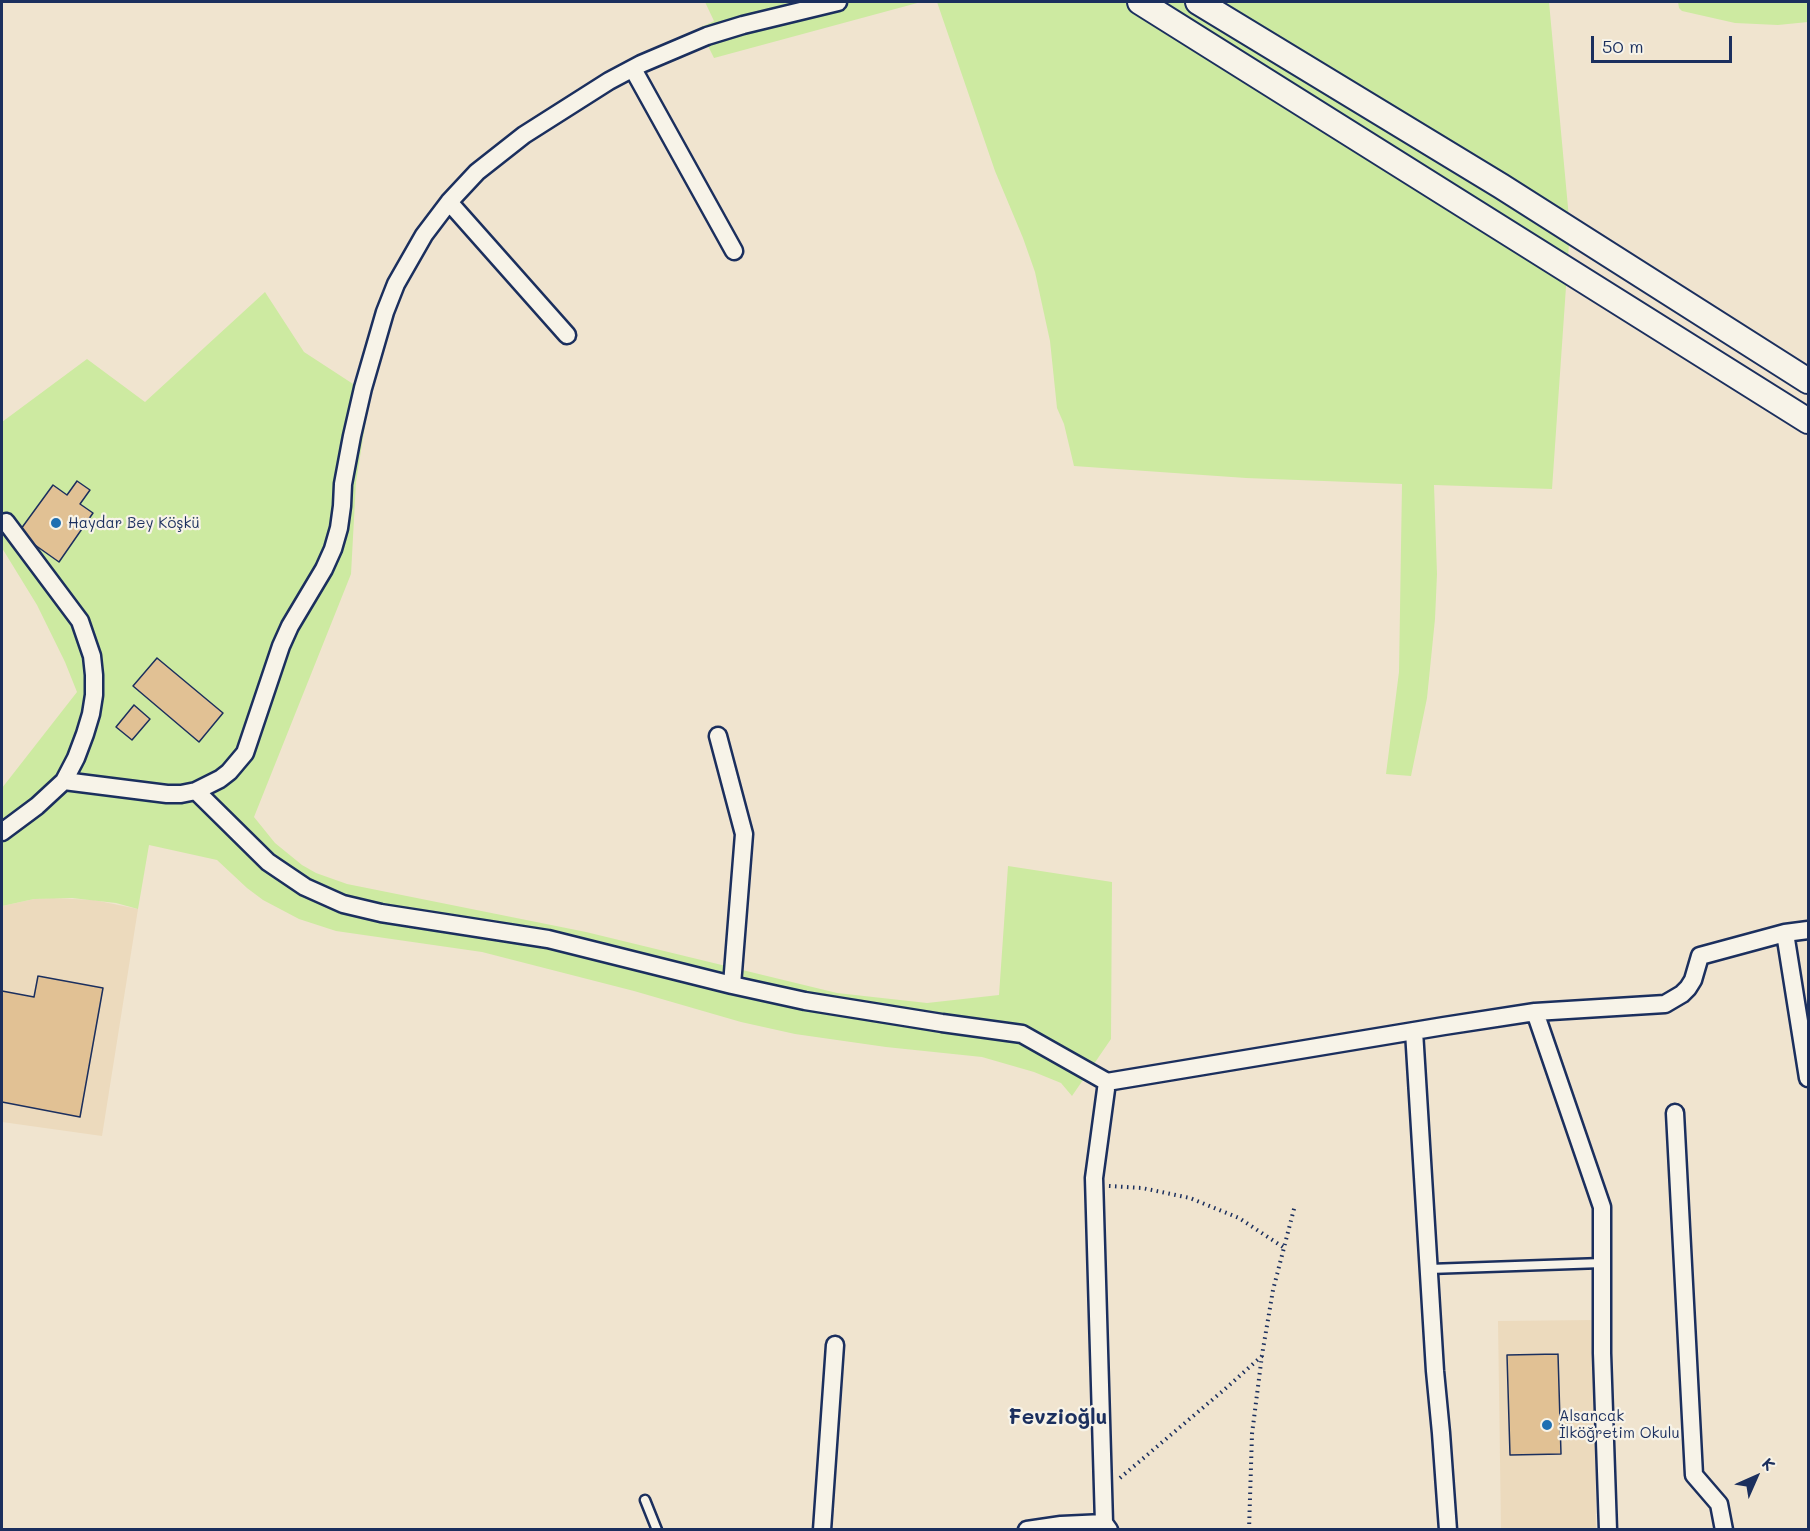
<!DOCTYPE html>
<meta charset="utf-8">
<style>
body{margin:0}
#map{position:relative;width:1810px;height:1531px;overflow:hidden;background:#f0e4cf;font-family:Mali,sans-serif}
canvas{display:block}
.frame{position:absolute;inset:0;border:3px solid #1b2f5e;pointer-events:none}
.north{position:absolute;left:1726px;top:1447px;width:60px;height:60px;-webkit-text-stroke:4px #f7f3e8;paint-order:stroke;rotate:45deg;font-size:16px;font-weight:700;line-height:24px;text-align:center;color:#1b2f5e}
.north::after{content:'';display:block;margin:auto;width:21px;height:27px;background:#1b2f5e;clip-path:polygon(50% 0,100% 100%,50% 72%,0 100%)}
.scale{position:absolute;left:1591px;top:36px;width:141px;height:27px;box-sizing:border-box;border:3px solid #1b2f5e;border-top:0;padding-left:8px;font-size:18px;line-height:21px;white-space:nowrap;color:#1b2f5e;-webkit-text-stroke:4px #f7f3e8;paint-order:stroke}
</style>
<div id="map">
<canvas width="1810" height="1531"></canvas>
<div class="frame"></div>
<div class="north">K</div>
<div class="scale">50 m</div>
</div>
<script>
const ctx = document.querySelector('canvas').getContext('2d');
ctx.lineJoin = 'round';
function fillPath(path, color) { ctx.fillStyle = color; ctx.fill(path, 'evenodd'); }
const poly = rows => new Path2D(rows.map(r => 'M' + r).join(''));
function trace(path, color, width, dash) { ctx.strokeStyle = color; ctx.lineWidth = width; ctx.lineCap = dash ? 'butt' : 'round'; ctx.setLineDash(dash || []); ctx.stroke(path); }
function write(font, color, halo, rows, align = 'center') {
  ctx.font = font + ' Mali,sans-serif'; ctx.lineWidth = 4.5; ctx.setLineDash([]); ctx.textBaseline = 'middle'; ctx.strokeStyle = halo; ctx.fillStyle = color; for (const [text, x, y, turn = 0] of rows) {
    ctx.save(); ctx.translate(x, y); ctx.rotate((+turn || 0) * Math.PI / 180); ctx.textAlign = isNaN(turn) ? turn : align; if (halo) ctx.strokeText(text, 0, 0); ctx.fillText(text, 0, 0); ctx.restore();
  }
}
fillPath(poly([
 [53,898,94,900,138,909,102,1136,2,1122,2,906,34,899],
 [1594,1320,1596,1529,1501,1529,1498,1321]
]), '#ecdabd');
fillPath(poly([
 [705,2,921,2,714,58,699,28,714,21],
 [937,2,1549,2,1570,229,1552,489,1434,485,1437,574,1435,619,1427,698,1411,776,1386,774,1399,672,1402,484,1246,478,1074,466,1064,424,1057,408,1050,341,1035,272,1023,238,995,171],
 [1678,2,1808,2,1808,22,1778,25,1735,23,1682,11,1679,8],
 [265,292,304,352,370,395,356,482,351,574,254,817,275,843,302,865,316,873,347,884,586,932,837,993,927,1003,999,995,1008,866,1112,882,1111,1039,1072,1096,1061,1083,1034,1072,982,1057,886,1047,795,1034,741,1022,634,991,482,952,336,931,299,919,263,900,247,888,217,860,149,845,138,909,116,903,72,898,34,899,2,906,2,788,77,692,65,662,37,605,2,548,2,422,87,359,145,402]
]), '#cdeaa1');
const building = poly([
 [77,481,90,490,80,504,93,513,59,562,18,533,53,485,67,495,77,481],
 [157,658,223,713,199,742,133,686,157,658],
 [134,705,150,719,132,740,116,727,134,705],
 [38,976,103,988,80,1117,2,1102,2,991,34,997,38,976],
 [1558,1354,1561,1454,1510,1455,1507,1355,1558,1354]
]);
fillPath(building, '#e1c194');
trace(building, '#1b2f5e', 1.5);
const service = poly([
 [1429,1269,1602,1263],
 [645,1500,657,1530]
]);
const minor = poly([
 [633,69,734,251],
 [449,202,567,335],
 [718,736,744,834,732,985],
 [64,781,167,794,181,794,196,791,220,779,229,772,245,753,281,646,290,626,324,569,333,549,339,528,342,506,343,484,352,436,363,388,385,312,396,284,424,235,449,202,477,172,524,135,609,81,641,64,707,36,743,25,838,2],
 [196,791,268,862,305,887,343,904,381,913,548,939,732,985,805,1001,942,1023,1022,1034,1107,1082,1444,1026,1535,1012,1665,1004,1682,994,1688,988,1693,980,1700,956,1785,933,1808,930],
 [2,832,37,806,64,781,76,758,85,734,91,714,94,695,94,675,92,656,80,621,6,522],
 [1785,933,1808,1078],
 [1535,1012,1602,1207,1602,1353,1608,1530],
 [1414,1031,1435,1371,1441,1433,1448,1530],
 [1107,1082,1094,1178,1104,1523,1109,1530],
 [1675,1113,1694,1475,1719,1504,1724,1530],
 [822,1530,835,1345],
 [1027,1530,1061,1525,1104,1523]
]);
const secondary = poly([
 [1140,2,1808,421],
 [1198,2,1501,186,1808,381]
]);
trace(service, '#1b2f5e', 13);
trace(minor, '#1b2f5e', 21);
trace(secondary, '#1b2f5e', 28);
trace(poly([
 [1109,1186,1142,1188,1190,1198,1239,1218,1283,1247],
 [1120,1478,1225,1389,1262,1356],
 [1249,1530,1252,1434,1262,1355,1273,1290,1295,1205]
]), '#1b2f5e', 4, [1.5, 4.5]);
trace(service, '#f7f3e8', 8);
trace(minor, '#f7f3e8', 16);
trace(secondary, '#f7f3e8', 24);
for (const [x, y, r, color] of [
 [56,523,6,"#1f6fb2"],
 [1547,1425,6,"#1f6fb2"]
]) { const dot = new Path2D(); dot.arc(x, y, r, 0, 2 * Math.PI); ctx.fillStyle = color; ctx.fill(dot); trace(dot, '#f7f3e8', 2); }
write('15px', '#1b2f5e', '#f7f3e8', [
 ["Haydar Bey Köşkü",68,523],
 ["Alsancak",1559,1416],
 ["İlköğretim Okulu",1559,1433]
], 'left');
write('bold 21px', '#1b2f5e', '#f7f3e8', [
 ["Fevzioğlu",1058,1418]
]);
</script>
